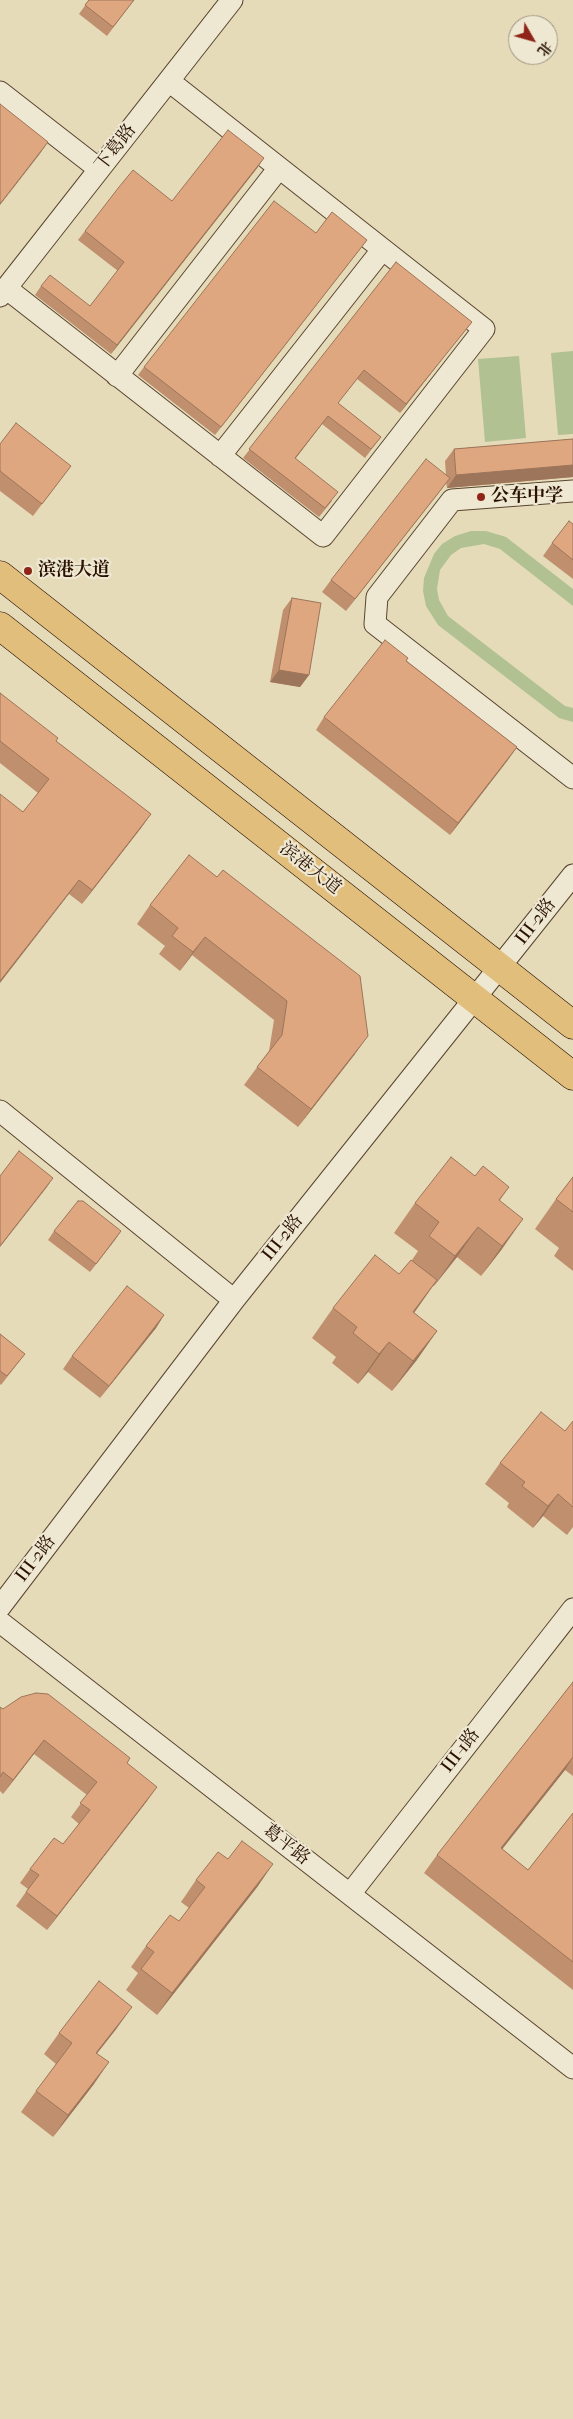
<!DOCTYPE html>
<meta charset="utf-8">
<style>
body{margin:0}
#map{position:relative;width:573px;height:2419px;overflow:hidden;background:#e5dbb9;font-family:"IM FELL French Canon","Noto Serif SC",serif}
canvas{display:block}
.north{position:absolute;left:508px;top:15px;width:50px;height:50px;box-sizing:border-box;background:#eee8d2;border:1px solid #a0927e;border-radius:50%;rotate:128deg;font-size:14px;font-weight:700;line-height:20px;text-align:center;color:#2a1101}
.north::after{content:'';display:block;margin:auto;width:18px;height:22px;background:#8f2418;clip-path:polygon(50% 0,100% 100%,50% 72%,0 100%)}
</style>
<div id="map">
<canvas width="573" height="2419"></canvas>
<div class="north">北</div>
</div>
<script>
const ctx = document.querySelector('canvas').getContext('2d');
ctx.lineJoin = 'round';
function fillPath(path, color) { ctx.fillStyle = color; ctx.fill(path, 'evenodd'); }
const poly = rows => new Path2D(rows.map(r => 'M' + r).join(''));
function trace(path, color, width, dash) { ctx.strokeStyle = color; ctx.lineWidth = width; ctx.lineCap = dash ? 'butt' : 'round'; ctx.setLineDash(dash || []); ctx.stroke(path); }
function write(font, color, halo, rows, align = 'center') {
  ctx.font = font + ' "IM FELL French Canon","Noto Serif SC",serif'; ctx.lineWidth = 4.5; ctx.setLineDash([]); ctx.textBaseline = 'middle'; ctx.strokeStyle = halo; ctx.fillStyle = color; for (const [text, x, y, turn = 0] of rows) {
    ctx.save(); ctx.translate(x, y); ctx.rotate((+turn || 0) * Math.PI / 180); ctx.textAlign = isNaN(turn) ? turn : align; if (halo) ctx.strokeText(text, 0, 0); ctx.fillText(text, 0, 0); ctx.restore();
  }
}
fillPath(poly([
 [573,351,573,434,558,435,551,353],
 [519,356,526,438,485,442,478,359],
 [471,531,486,531,506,537,573,589,573,606,500,549,484,544,461,548,451,555,440,570,437,589,439,600,448,616,565,706,573,708,573,722,559,718,438,625,426,606,423,591,424,578,434,554,442,544,455,536]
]), '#b1c191');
const minor = poly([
 [0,92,99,169],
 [6,288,323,536,484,329,169,81],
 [0,296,232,0],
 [117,376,279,168],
 [220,456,382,250],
 [573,491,452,500,377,597,375,624,573,778],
 [0,1111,234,1300],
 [0,1607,234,1300,573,875],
 [0,1622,573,2068],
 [350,1894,573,1609]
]);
const major = poly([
 [0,575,573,1025],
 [0,626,573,1076]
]);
trace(minor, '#59442f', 23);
trace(major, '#2a1101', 29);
trace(minor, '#eee8d2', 21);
trace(major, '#e2be7c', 28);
fillPath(poly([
 [89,0,134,0,107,36,79,14],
 [258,167,111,354,35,295,41,286,90,306,118,271,78,240,85,231,172,201],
 [316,233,367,240,215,435,138,375,144,367],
 [396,262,465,330,400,413,357,379,338,403,381,437,365,458,322,424,295,459,332,501,319,517,243,458],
 [573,439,573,477,447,488,446,482,346,611,322,592,331,580,446,475,445,461,454,449],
 [0,444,71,466,33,516,0,491],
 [573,524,573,579,543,556,552,543],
 [292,598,309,675,300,687,270,682,283,610],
 [407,661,517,747,450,835,316,730,324,717],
 [0,693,56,741,151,814,141,828,82,904,69,894,23,812,38,793,0,763],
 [189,855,355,1054,298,1127,244,1085,269,1051,274,1020,192,955,180,971,159,954,165,946,137,924,150,905],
 [475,1176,509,1187,500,1200,502,1249,481,1276,457,1257,434,1286,433,1286,414,1313,437,1331,416,1361,392,1391,368,1372,358,1384,332,1363,336,1357,312,1338,333,1308,399,1274,412,1260,418,1251,394,1233,415,1203],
 [573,1177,573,1271,554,1256,559,1248,535,1229,556,1199],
 [54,1231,121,1231,90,1272,48,1240],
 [164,1315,156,1328,100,1398,63,1369,72,1356],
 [0,1334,25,1354,1,1385,0,1384],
 [573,1421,573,1527,567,1535,543,1516,533,1528,507,1507,509,1503,485,1484,500,1463,565,1431],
 [573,1682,573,1776,565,1770,502,1849,528,1870,573,1813,573,1990,424,1873,437,1855],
 [0,1707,3,1709,127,1764,147,1801,47,1930,16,1906,28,1889,20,1883,30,1869,63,1844,79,1824,71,1817,87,1795,34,1754,3,1794,0,1791],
 [196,1880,258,1886,157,2015,126,1990,138,1973,131,1967,146,1946,179,1921,189,1908,181,1902],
 [117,2028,97,2053,94,2084,53,2137,21,2112,36,2091,56,2064,44,2054,59,2033]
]), '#c0906e');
fillPath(poly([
 [48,142,39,155,0,205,0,204],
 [264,158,258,167,111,354,117,345],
 [367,240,361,248,215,435,221,427],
 [472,322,465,330,400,413,406,404],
 [328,416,322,424,289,467,295,458],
 [573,465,573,477,447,488,456,475],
 [450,478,441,490,346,611,355,599],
 [279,670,309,675,300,687,270,682],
 [517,747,508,760,450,835,458,823],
 [151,814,141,828,82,904,92,890],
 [79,880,69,894,0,983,0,981],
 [205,937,192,955,180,971,193,952],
 [368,1036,355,1054,298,1127,311,1109],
 [53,1178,47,1187,0,1247,0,1246],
 [523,1219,502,1249,481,1276,502,1246],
 [478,1227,457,1257,434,1286,455,1256],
 [121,1231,115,1240,90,1272,96,1264],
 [437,1280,416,1310,392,1342,413,1312],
 [164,1315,156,1328,100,1398,109,1386],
 [437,1331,416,1361,392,1391,413,1361],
 [389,1342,368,1372,358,1384,379,1354],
 [558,1494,543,1516,533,1528,548,1506],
 [44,1740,34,1754,3,1794,13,1780],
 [573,1757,565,1770,488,1867,501,1848],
 [157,1787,147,1801,47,1930,57,1916],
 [273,1864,258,1886,157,2015,172,1993],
 [132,2007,117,2028,81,2074,96,2053],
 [109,2062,94,2084,53,2137,68,2115]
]), '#9c755a');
const building = poly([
 [89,0,134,0,113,27,85,5,89,0],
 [0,104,48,142,0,204,0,104],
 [228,130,264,158,117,345,41,286,50,275,90,306,124,262,85,231,119,187,133,170,172,201,228,130],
 [274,201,316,233,332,212,367,240,221,427,144,367,274,201],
 [396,262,472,322,406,404,364,370,338,403,381,437,371,449,328,416,295,458,338,492,325,508,249,449,396,262],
 [16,423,71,466,42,504,0,471,0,444,16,423],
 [573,439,573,465,456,475,454,449,573,439],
 [426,459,450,478,355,599,331,580,426,459],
 [569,521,573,524,573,560,552,543,569,521],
 [292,598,321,603,309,675,279,670,292,598],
 [385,640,408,658,406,661,517,747,458,823,324,717,385,640],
 [0,693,58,738,56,741,151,814,92,890,79,880,0,981,0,794,23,812,49,779,0,741,0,693],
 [189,855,217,877,223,870,360,976,368,1036,311,1109,257,1067,282,1035,287,1001,205,937,193,952,172,936,178,928,150,905,189,855],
 [19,1151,53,1178,0,1246,0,1176,19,1151],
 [451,1157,475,1176,483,1166,509,1187,499,1200,523,1219,502,1246,478,1227,455,1256,429,1236,439,1222,415,1203,451,1157],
 [573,1177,573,1212,556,1199,573,1177],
 [78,1201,83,1201,121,1231,96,1264,54,1231,78,1201],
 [375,1255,399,1274,411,1260,437,1280,413,1312,437,1331,413,1361,389,1342,379,1354,353,1333,357,1327,333,1308,375,1255],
 [127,1286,164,1315,109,1386,72,1356,127,1286],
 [0,1334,25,1354,7,1376,0,1371,0,1334],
 [541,1412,565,1431,573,1421,573,1507,558,1494,548,1506,522,1486,525,1482,500,1463,541,1412],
 [573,1682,573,1757,501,1848,528,1870,573,1813,573,1962,437,1855,573,1682],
 [36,1693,48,1694,130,1758,127,1763,157,1787,57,1916,26,1892,39,1875,30,1869,54,1838,63,1844,90,1810,80,1803,97,1782,44,1740,13,1780,3,1772,0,1777,0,1707,3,1709,21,1697,36,1693],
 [242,1841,273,1864,172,1993,141,1969,154,1952,146,1946,170,1915,179,1921,205,1887,196,1880,218,1852,228,1859,242,1841],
 [99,1981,132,2007,96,2053,109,2062,68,2115,36,2091,72,2043,59,2033,99,1981]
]);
fillPath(building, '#dfa780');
trace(building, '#9c755a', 1);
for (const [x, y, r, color] of [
 [481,497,5,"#8f2418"],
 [28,571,5,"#8f2418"]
]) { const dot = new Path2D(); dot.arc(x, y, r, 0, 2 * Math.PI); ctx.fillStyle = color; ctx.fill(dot); trace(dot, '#eee8d2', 2); }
write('18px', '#2a1101', '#eee8d2', [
 ["下葛路",116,148,-52],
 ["滨港大道",310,869,38],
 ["III-2路",536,922,-52],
 ["III-2路",283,1238,-51],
 ["III-2路",36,1559,-53],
 ["III-1路",461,1751,-52],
 ["葛平路",286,1845,38]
]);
write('bold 18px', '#2a1101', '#eee8d2', [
 ["公车中学",491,497],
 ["滨港大道",38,571]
], 'left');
</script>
